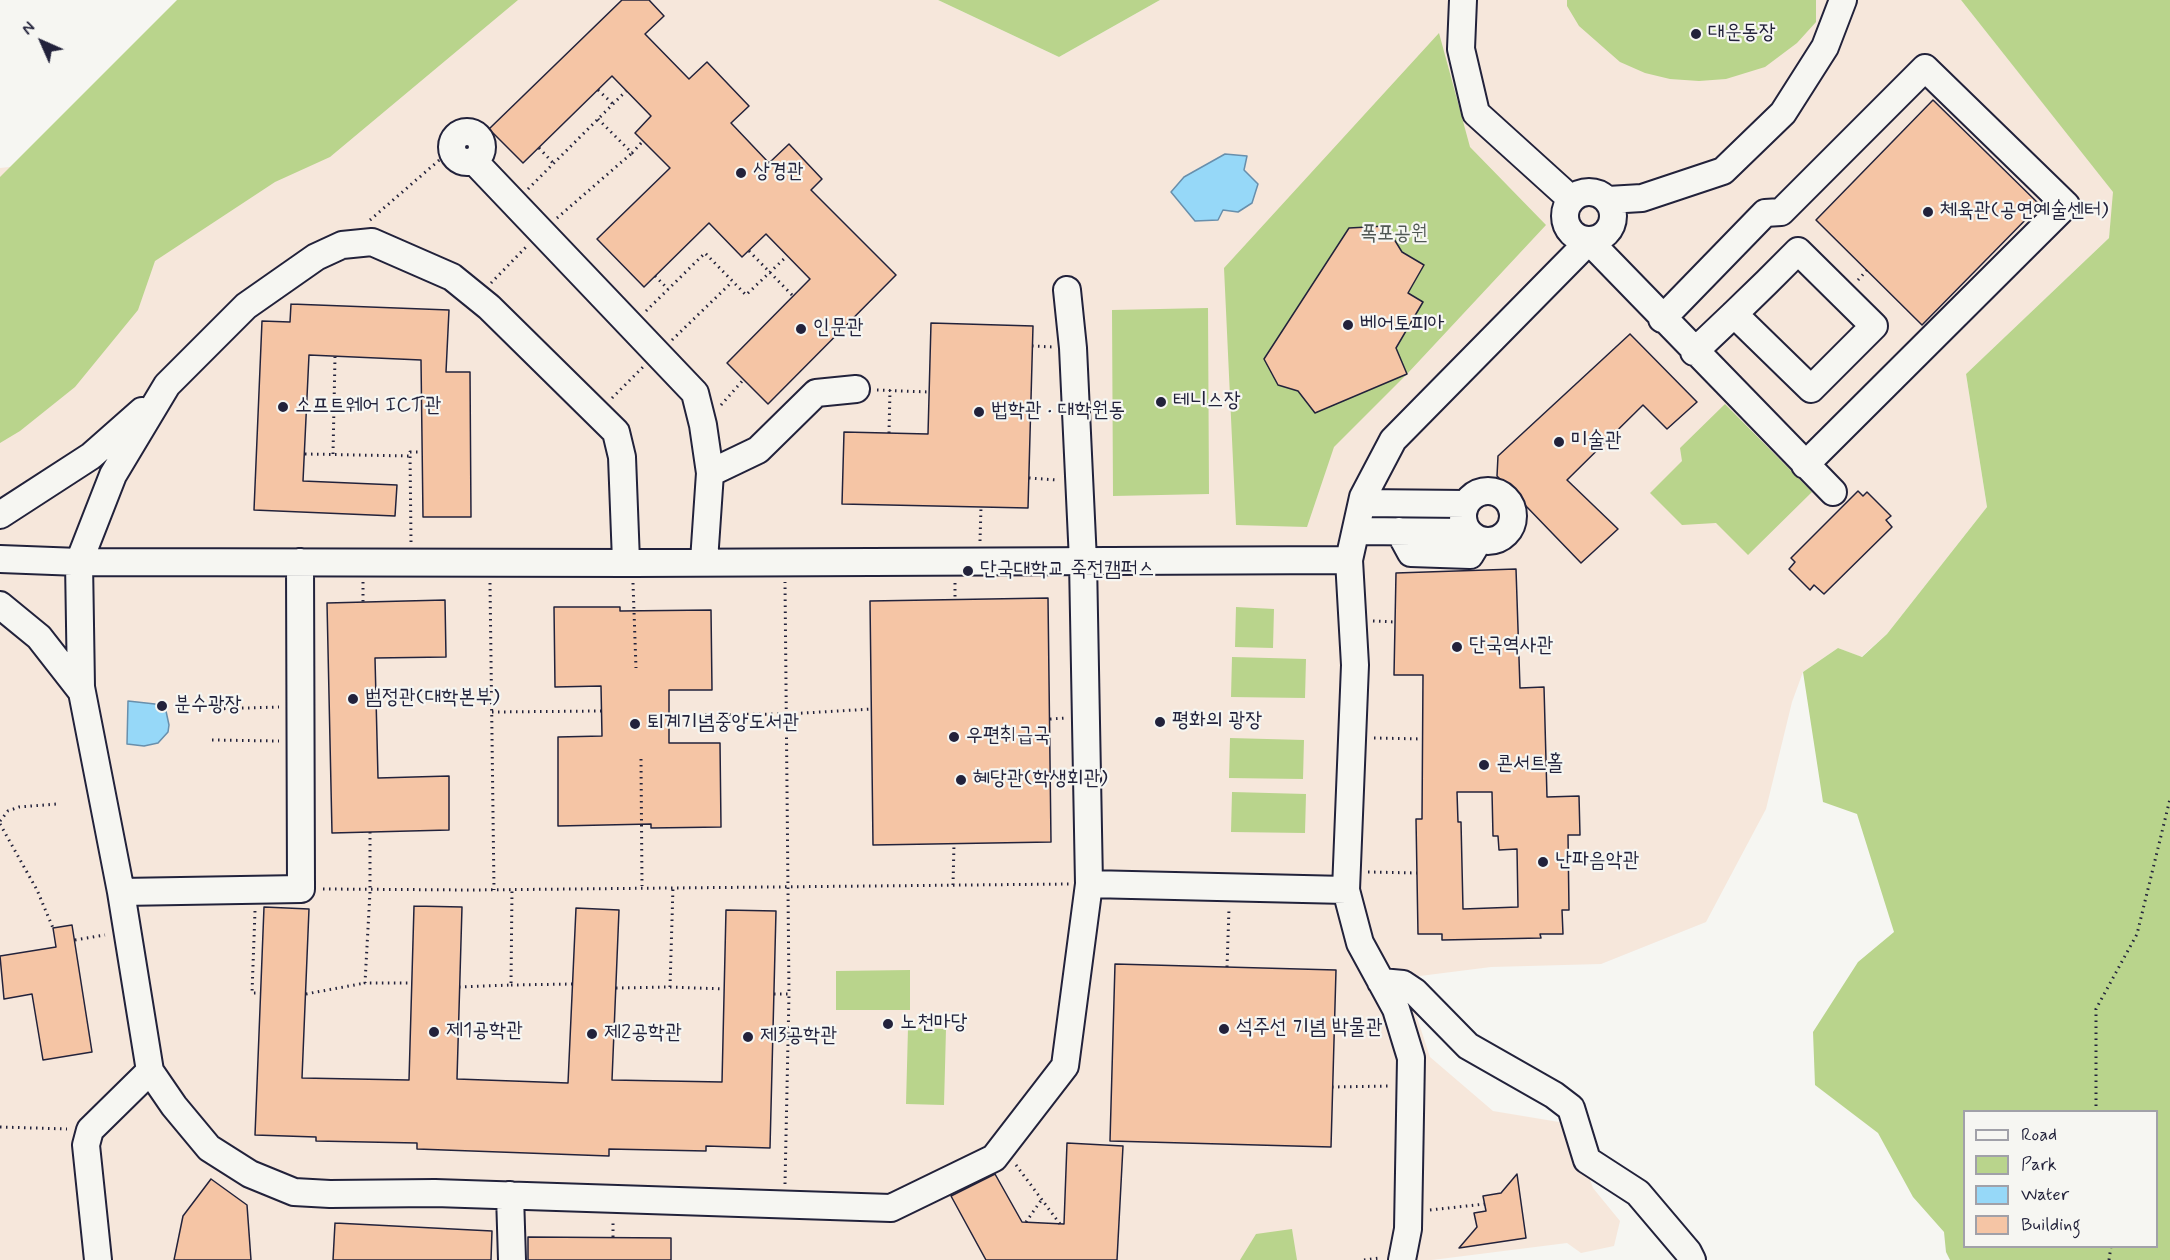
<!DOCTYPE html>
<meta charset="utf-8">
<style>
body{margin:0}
#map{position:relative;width:2170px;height:1260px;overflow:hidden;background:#f6f6f2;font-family:Mynerve,sans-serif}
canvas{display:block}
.legend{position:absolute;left:1963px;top:1110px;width:195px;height:138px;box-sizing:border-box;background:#f6f6f2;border:2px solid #a1a1a9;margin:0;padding:8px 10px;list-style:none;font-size:18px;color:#22223b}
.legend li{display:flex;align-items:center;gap:12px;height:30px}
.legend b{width:30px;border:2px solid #a1a1a9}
.north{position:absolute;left:12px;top:12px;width:60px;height:60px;-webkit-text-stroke:4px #f6f6f2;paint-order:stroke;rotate:315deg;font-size:16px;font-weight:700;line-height:24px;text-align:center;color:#22223b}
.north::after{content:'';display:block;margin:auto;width:21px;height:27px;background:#22223b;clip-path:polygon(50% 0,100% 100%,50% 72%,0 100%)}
</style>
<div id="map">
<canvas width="2170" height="1260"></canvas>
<ul class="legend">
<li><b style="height:8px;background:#f6f6f2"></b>Road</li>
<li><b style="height:16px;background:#b9d48c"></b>Park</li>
<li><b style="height:16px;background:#96d8f8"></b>Water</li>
<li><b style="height:16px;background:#f5c5a5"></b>Building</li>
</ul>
<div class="north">N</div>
</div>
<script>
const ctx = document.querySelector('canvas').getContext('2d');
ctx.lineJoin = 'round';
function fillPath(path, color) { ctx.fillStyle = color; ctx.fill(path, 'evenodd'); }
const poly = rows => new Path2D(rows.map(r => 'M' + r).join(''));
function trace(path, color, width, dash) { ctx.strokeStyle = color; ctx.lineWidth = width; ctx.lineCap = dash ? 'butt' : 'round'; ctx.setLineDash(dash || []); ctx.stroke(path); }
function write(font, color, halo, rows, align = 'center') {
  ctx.font = font + ' Mynerve,"Poor Story",sans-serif'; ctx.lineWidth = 4.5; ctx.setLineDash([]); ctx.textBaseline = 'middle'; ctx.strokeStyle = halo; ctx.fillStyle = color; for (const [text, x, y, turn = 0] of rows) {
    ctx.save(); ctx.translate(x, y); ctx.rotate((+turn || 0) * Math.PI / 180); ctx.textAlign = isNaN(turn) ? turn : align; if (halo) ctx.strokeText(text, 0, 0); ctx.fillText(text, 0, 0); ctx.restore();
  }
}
fillPath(poly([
 [401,0,938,0,1059,57,1160,0,1961,0,2114,192,2109,238,1966,374,1987,507,1887,634,1861,657,1838,648,1803,672,1792,702,1766,809,1706,922,1601,964,1491,967,1404,978,1430,1057,1493,1111,1571,1124,1593,1188,1620,1221,1614,1246,1581,1253,1567,1243,1432,1260,0,1260,0,168,77,160]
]), '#f6e7db');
fillPath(poly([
 [177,0,518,0,330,157,275,182,155,261,138,310,75,387,20,431,0,443,0,177],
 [938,0,1160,0,1059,57],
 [1567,0,1816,0,1816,22,1797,43,1765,67,1726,79,1699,81,1670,79,1645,73,1620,62,1579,26,1567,6],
 [1961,0,2170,0,2170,1260,1950,1260,1946,1252,1944,1232,1913,1197,1878,1133,1815,1085,1813,1032,1858,962,1894,932,1857,814,1823,802,1803,672,1838,648,1862,657,1887,634,1987,507,1966,374,2109,238,2113,192],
 [1964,1112,2156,1112,2156,1246,1964,1246],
 [1439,33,1470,147,1546,225,1407,374,1334,447,1307,527,1236,525,1224,268],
 [1208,308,1209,494,1113,496,1112,310],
 [1725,404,1812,492,1748,555,1716,523,1682,525,1650,493,1682,461,1680,448],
 [1236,607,1274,609,1273,648,1235,647],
 [1232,657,1306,659,1305,698,1231,697],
 [1230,738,1304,740,1303,779,1229,778],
 [1232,792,1306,794,1305,833,1231,832],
 [910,970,910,1010,836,1010,836,971],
 [908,1028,946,1029,944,1105,906,1104],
 [1292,1229,1297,1260,1240,1260,1256,1234]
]), '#b9d48c');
const water = poly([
 [1225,154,1247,156,1244,170,1258,184,1252,203,1238,212,1223,210,1218,220,1195,221,1171,192,1184,177,1225,154],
 [128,701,155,704,166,711,169,725,168,732,158,743,144,746,127,744,128,701]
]);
fillPath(water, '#96d8f8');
trace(water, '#688fac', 1.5);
const building = poly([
 [622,0,649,0,664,16,645,34,689,79,707,62,749,106,731,123,769,163,789,144,822,179,811,190,896,275,768,404,727,363,810,279,766,234,742,257,709,223,644,287,597,239,670,168,635,133,651,116,612,76,523,163,489,129,622,0],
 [1933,100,2040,205,1922,325,1816,220,1933,100],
 [1386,226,1402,252,1424,265,1408,293,1423,302,1396,348,1407,374,1315,413,1298,391,1278,385,1264,359,1349,228,1386,226],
 [291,304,449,310,446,372,470,372,471,517,423,517,421,360,309,355,303,481,397,485,395,516,254,510,262,321,290,322,291,304],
 [931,323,1033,326,1028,508,842,504,844,432,928,434,931,323],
 [1630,334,1697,402,1667,429,1643,405,1567,480,1618,529,1581,563,1497,476,1498,456,1630,334],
 [1858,491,1863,496,1867,492,1891,516,1886,520,1892,527,1824,594,1814,585,1810,590,1789,569,1795,562,1791,558,1858,491],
 [1516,569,1520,688,1544,687,1547,797,1579,796,1580,835,1568,835,1569,910,1562,910,1563,934,1540,934,1541,938,1442,940,1442,934,1418,934,1416,819,1422,819,1423,675,1394,675,1396,573,1516,569],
 [1457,792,1492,792,1493,836,1498,836,1499,850,1517,849,1518,907,1463,909,1461,822,1458,822,1457,792],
 [1048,598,1051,842,873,845,870,601,1048,598],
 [445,600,446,657,375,658,378,778,449,776,449,830,332,833,327,603,445,600],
 [554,607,620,607,620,611,711,610,712,690,669,690,669,743,720,743,721,827,651,828,651,824,558,826,558,737,602,736,601,686,555,687,554,607],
 [414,906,462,907,457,1079,568,1083,576,908,619,910,612,1080,722,1082,726,910,776,911,770,1148,706,1146,706,1151,609,1149,609,1156,417,1149,417,1143,316,1141,316,1137,255,1135,264,907,309,909,302,1078,409,1080,414,906],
 [72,925,92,1052,43,1060,32,994,4,999,0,956,56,947,53,928,72,925],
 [1115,964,1336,970,1331,1147,1110,1141,1115,964],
 [1067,1143,1123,1146,1117,1260,986,1260,951,1196,995,1174,1022,1222,1064,1224,1067,1143],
 [1517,1174,1526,1238,1459,1248,1477,1227,1474,1213,1486,1211,1483,1196,1501,1193,1517,1174],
 [211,1179,247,1205,251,1260,174,1260,183,1216,211,1179],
 [335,1223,492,1231,491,1260,333,1260,335,1223],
 [528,1237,671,1238,671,1260,528,1260,528,1237]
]);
fillPath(building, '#f5c5a5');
trace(building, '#22223b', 1.5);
const minor = poly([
 [1463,0,1461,49,1476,113,1571,199],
 '452 147a15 15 0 1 1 30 0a15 15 0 1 1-30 0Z',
 [474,161,695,393,703,425,710,473,704,561],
 '1565 216a24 24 0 1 1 48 0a24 24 0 1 1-48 0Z',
 [1608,200,1642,198,1723,171,1783,113,1825,47,1843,0],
 [1662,319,1765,213,1781,212,1925,68,2066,205,1805,465],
 [1694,352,1734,314,1767,282,1798,251,1874,326,1811,389,1734,314],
 [710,473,758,450,816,393,856,389],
 '1463 516a25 25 0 1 1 50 0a25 25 0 1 1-50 0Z',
 [1362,503,1466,504],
 [0,515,91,456,142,411],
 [1356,531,1468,532],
 [1399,531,1411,553,1470,555,1479,540],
 [0,559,79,562,633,563,1349,560],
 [626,561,622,457,616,432,489,307,452,277,372,242,342,245,316,257,246,306,167,385,113,475,79,562,81,687,121,892,150,1071,174,1106,209,1148,250,1174,294,1192,330,1194,435,1193,891,1208,994,1158,1065,1066,1089,884,1083,561,1073,348,1067,290],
 [0,605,39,637,82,692],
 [1089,884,1346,890],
 [121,892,301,889,300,562],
 [1381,982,1403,984,1415,992,1468,1046,1554,1095,1571,1108,1587,1160,1638,1193,1688,1252,1692,1260],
 [510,1195,512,1260],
 [98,1260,86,1145,90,1130,150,1071],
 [1402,1260,1408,1229,1411,1058,1396,1009,1360,943,1346,890,1355,665,1349,560,1363,497,1393,440,1589,241,1833,492]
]);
trace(minor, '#22223b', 30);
trace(poly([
 [598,90,613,104],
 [598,119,632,153,643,141],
 [539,148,554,164],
 [528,189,626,91],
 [557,218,632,153],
 [370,220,452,149],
 [749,251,793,296],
 [655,276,668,289],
 [1858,280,1867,270],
 [491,283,526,247],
 [646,311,705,253,746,295,787,256],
 [672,340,732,282],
 [1032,346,1053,347],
 [877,390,929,392],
 [612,398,643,367],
 [721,405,744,379],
 [889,433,890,390],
 [305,454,410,456],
 [333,454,335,357],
 [1029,478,1057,480],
 [1478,488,1491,481,1518,499],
 [980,541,981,507],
 [411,542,410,452,422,452],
 [363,582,363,602],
 [490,583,494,890],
 [633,583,636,668],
 [955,583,955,599],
 [1373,621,1395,622],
 [212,709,279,707],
 [492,712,601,711],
 [669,715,787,714,872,709],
 [1050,719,1066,718],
 [1374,738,1423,739],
 [212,740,279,741],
 [641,759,642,886],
 [0,821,8,811,19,807,57,804],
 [0,824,37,890,53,928],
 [370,832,370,892,365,983,412,983],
 [1368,872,1417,873],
 [953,885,954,844],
 [323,889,472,890,1069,884],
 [255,911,252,993,261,993],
 [75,940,105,935],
 [1227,967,1229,909],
 [511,985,573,984],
 [459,987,511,985,512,889],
 [670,987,724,989],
 [616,988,670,987,673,887],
 [306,994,365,983],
 [774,994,789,994,785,582],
 [1332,1087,1391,1086],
 [2096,1112,2096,1009,2137,934,2170,799],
 [0,1127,67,1129],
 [1016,1165,1060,1224],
 [785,1184,789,994],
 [1430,1210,1485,1204],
 [1026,1222,1042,1199],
 [613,1237,613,1221],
 [1364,1260,1380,1258],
 [2109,1260,2111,1246]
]), '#22223b', 3, [1.5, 4.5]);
trace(minor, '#f6f6f2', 26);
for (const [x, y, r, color] of [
 [1696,34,6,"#22223b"],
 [741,173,6,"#22223b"],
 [1928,212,6,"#22223b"],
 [1348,325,6,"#22223b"],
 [801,329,6,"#22223b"],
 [1161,402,6,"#22223b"],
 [283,407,6,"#22223b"],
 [979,412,6,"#22223b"],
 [1559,442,6,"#22223b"],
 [968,571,6,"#22223b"],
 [1457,647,6,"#22223b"],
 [353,699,6,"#22223b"],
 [162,706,6,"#22223b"],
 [1160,722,6,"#22223b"],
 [635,724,6,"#22223b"],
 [954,737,6,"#22223b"],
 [1484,765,6,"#22223b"],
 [961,780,6,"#22223b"],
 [1543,862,6,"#22223b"],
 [888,1024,6,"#22223b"],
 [1224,1029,6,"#22223b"],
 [434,1032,6,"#22223b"],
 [592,1034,6,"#22223b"],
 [748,1037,6,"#22223b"]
]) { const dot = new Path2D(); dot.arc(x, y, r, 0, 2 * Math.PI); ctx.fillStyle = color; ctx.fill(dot); trace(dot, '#f6f6f2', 2); }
write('21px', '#22223b', '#f6f6f2', [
 ["대운동장",1708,34],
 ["상경관",753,173],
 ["체육관(공연예술센터)",1940,212],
 ["베어토피아",1360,325],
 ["인문관",813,329],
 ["테니스장",1173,402],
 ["소프트웨어 ICT관",295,407],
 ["법학관 · 대학원동",991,412],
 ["미술관",1571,442],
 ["단국대학교 죽전캠퍼스",980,571],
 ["단국역사관",1469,647],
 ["범정관(대학본부)",365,699],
 ["분수광장",174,706],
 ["평화의 광장",1172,722],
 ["퇴계기념중앙도서관",647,724],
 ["우편취급국",966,737],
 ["콘서트홀",1496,765],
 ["혜당관(학생회관)",973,780],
 ["난파음악관",1555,862],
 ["노천마당",900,1024],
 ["석주선 기념 박물관",1236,1029],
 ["제1공학관",446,1032],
 ["제2공학관",604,1034],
 ["제3공학관",760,1037]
], 'left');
write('21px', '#4f5753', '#f6f6f2', [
 ["폭포공원",1394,235]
]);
</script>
